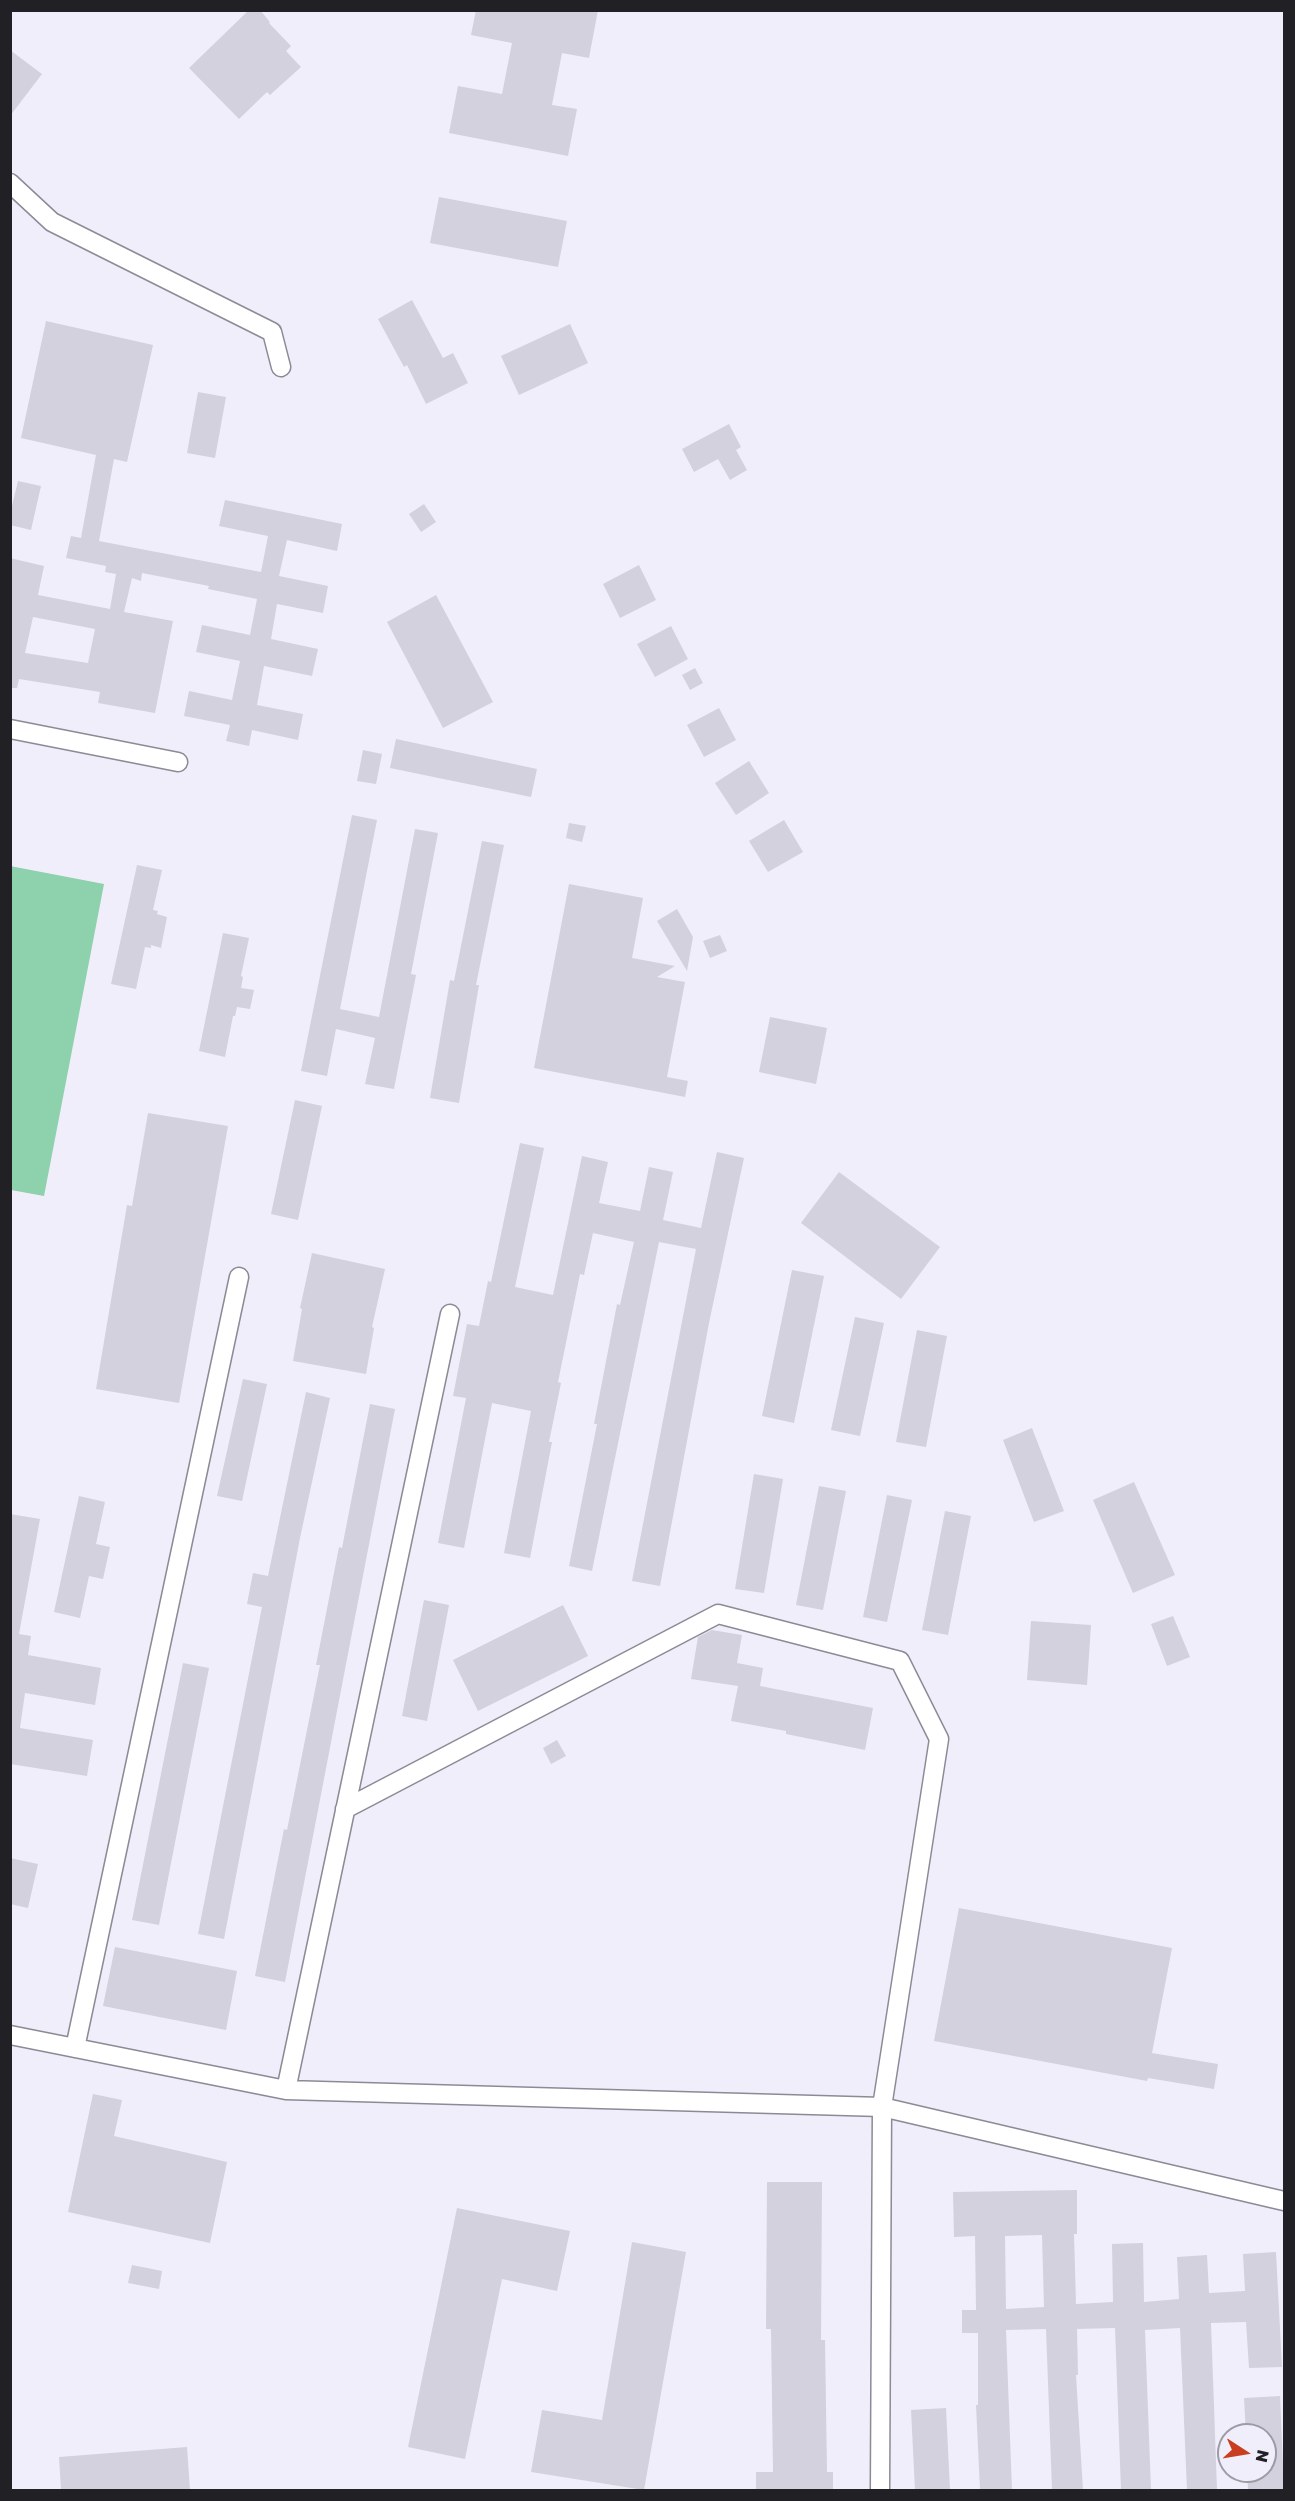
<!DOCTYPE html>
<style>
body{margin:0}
#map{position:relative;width:1295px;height:2501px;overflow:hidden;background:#f0eefa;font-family:"Golos Text",sans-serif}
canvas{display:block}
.frame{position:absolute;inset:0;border:12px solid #212125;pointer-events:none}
.north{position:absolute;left:1217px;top:2423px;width:60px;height:60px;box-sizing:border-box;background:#f0eefa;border:2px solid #9d9ca5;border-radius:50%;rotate:102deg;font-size:16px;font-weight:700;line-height:24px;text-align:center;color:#212125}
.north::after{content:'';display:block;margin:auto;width:21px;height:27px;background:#c83e1f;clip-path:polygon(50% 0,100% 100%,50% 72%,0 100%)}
</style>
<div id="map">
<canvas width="1295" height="2501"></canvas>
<div class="frame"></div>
<div class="north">N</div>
</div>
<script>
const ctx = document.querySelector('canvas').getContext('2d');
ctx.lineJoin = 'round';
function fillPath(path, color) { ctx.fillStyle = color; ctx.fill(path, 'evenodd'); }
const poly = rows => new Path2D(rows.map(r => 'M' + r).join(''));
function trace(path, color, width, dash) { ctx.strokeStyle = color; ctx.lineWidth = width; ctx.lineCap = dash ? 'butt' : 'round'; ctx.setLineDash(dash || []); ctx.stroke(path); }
fillPath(poly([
 [10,866,104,884,44,1196,11,1190]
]), '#8dd1ad');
fillPath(poly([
 [249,10,260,10,270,22,269,23,291,46,286,51,301,67,270,95,267,92,239,119,189,68],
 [476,10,598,10,589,58,562,53,552,105,577,109,568,156,449,133,458,86,502,94,512,43,471,35],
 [10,50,42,74,10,116],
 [439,197,567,221,558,267,430,243],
 [412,300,443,358,453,353,468,383,426,404,407,365,404,367,378,319],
 [46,321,153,345,127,462,114,459,99,541,261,572,268,536,219,526,225,500,342,524,337,551,287,540,279,576,328,586,323,613,277,604,271,639,318,649,312,676,264,666,257,705,303,714,298,740,252,730,249,746,226,741,230,725,184,716,189,691,232,700,240,661,196,652,202,625,250,635,257,599,208,589,209,586,142,573,141,581,132,578,124,612,173,621,155,713,98,703,100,692,19,679,17,688,10,688,10,558,44,566,38,595,110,609,116,574,105,572,106,566,66,558,71,536,81,538,96,455,21,438],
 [33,617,95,629,88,663,25,653],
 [570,324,588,363,519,395,501,356],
 [198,392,226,397,215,458,187,453],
 [729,424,741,447,736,450,747,470,730,480,718,459,694,472,682,449],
 [18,481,41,486,31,530,10,525,10,514],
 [424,504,436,522,421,532,409,514],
 [639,565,656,600,620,618,603,584],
 [436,595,493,702,443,728,387,622],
 [671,626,688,659,655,677,637,644],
 [695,668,703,683,690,690,682,675],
 [719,708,736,740,704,757,687,725],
 [396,739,537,769,531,797,390,768],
 [363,750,382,754,376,784,357,781],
 [749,761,769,793,736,815,715,783],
 [352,815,377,820,340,1009,379,1017,415,829,438,833,411,974,416,975,394,1089,365,1084,375,1038,336,1029,327,1076,301,1071],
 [784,820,803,852,768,872,749,841],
 [569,823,586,826,582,842,566,838],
 [482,841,504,845,476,985,479,985,459,1103,430,1098,450,980,454,981],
 [137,865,162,870,153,910,158,911,157,914,167,917,161,948,151,945,151,948,145,947,136,989,111,984],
 [569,884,643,898,632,958,675,966,657,977,685,982,667,1077,688,1081,685,1097,534,1068],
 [677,909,693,937,687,971,657,921],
 [223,933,249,938,241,976,243,977,241,988,254,990,250,1009,237,1007,235,1016,233,1016,225,1057,199,1051],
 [720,935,727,951,710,958,703,941],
 [770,1017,827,1028,816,1084,759,1072],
 [295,1100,322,1106,298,1220,271,1214],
 [148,1113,228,1126,179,1403,96,1389,127,1205,132,1206],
 [520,1143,544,1148,515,1287,553,1295,582,1156,608,1162,599,1203,640,1211,649,1167,673,1172,663,1220,701,1228,717,1152,744,1158,709,1323,660,1586,632,1581,696,1249,659,1242,592,1571,569,1566,597,1424,594,1424,617,1304,620,1305,634,1242,593,1233,584,1275,580,1274,558,1382,561,1383,549,1442,552,1442,530,1558,504,1553,531,1411,492,1403,464,1548,438,1543,466,1398,453,1396,467,1324,479,1326,488,1281,491,1282],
 [839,1172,940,1247,901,1299,801,1223],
 [312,1253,385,1269,372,1327,374,1328,366,1374,293,1361,302,1309,300,1308],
 [792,1270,824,1276,794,1423,762,1416],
 [855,1317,884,1323,860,1436,831,1430],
 [917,1330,947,1336,926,1447,896,1442],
 [243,1379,267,1384,242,1501,217,1496],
 [306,1392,330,1398,300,1538,224,1939,198,1934,262,1607,247,1604,253,1573,268,1576],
 [370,1404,395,1409,285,1982,255,1976,284,1829,287,1830,320,1665,316,1665,339,1547,342,1548],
 [1032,1428,1064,1511,1034,1522,1003,1440],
 [754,1474,783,1479,764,1593,735,1589],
 [1134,1482,1175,1575,1133,1593,1093,1500],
 [819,1486,846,1491,823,1610,796,1605],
 [887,1495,912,1500,887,1622,863,1617],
 [79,1496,105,1502,96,1544,110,1547,103,1579,89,1576,80,1618,54,1612],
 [945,1511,971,1516,948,1635,922,1630],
 [10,1514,40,1519,19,1634,31,1636,28,1655,101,1668,95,1705,25,1693,20,1728,93,1740,87,1776,10,1764],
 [424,1600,449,1605,427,1721,402,1716],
 [563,1605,588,1656,478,1711,453,1660],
 [1173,1616,1190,1657,1167,1666,1151,1624],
 [1031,1621,1091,1625,1087,1685,1027,1680],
 [712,1630,742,1635,737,1663,763,1668,760,1686,873,1708,865,1750,786,1734,786,1731,731,1721,738,1686,691,1679,698,1637],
 [183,1663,209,1668,159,1925,132,1920],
 [557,1740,566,1756,551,1764,543,1748],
 [10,1858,38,1864,28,1908,10,1904],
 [959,1908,1172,1948,1152,2053,1218,2064,1214,2089,1148,2078,1147,2081,934,2041],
 [115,1947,237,1971,226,2030,103,2006],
 [93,2094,122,2100,114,2136,227,2162,210,2243,68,2212],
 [767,2182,822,2182,821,2340,825,2340,827,2472,833,2472,833,2490,756,2490,756,2472,773,2472,771,2329,766,2329],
 [1077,2190,1077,2234,1074,2234,1076,2304,1113,2302,1112,2244,1143,2243,1144,2302,1179,2299,1177,2257,1207,2255,1209,2293,1245,2291,1243,2254,1276,2252,1282,2367,1249,2368,1246,2322,1211,2323,1217,2490,1187,2490,1180,2328,1145,2330,1151,2490,1121,2490,1115,2328,1077,2329,1078,2375,1076,2375,1083,2490,1052,2490,1046,2329,1006,2330,1012,2490,980,2490,976,2405,978,2405,978,2333,962,2333,962,2310,976,2310,975,2236,954,2237,953,2192],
 [1042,2235,1044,2307,1006,2309,1005,2236],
 [457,2208,570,2231,557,2291,502,2279,465,2459,408,2447],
 [632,2242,686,2252,644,2490,531,2472,542,2410,602,2420],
 [132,2265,162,2271,159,2289,128,2283],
 [1280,2396,1284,2490,1248,2490,1247,2471,1265,2471,1265,2435,1246,2435,1244,2398],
 [946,2408,950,2490,915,2490,911,2410],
 [187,2447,190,2490,61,2490,59,2457]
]), '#d3d1dd');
const minor = poly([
 [10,183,52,222,272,332,281,367],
 [10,729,178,762],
 [345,1809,718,1614,900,1661,939,1739,882,2107,880,2490],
 [10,2035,286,2090,882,2107,1284,2201],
 [75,2048,239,1277],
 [286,2090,450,1314]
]);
trace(minor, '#8c8a95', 21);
trace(minor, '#fff', 18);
</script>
